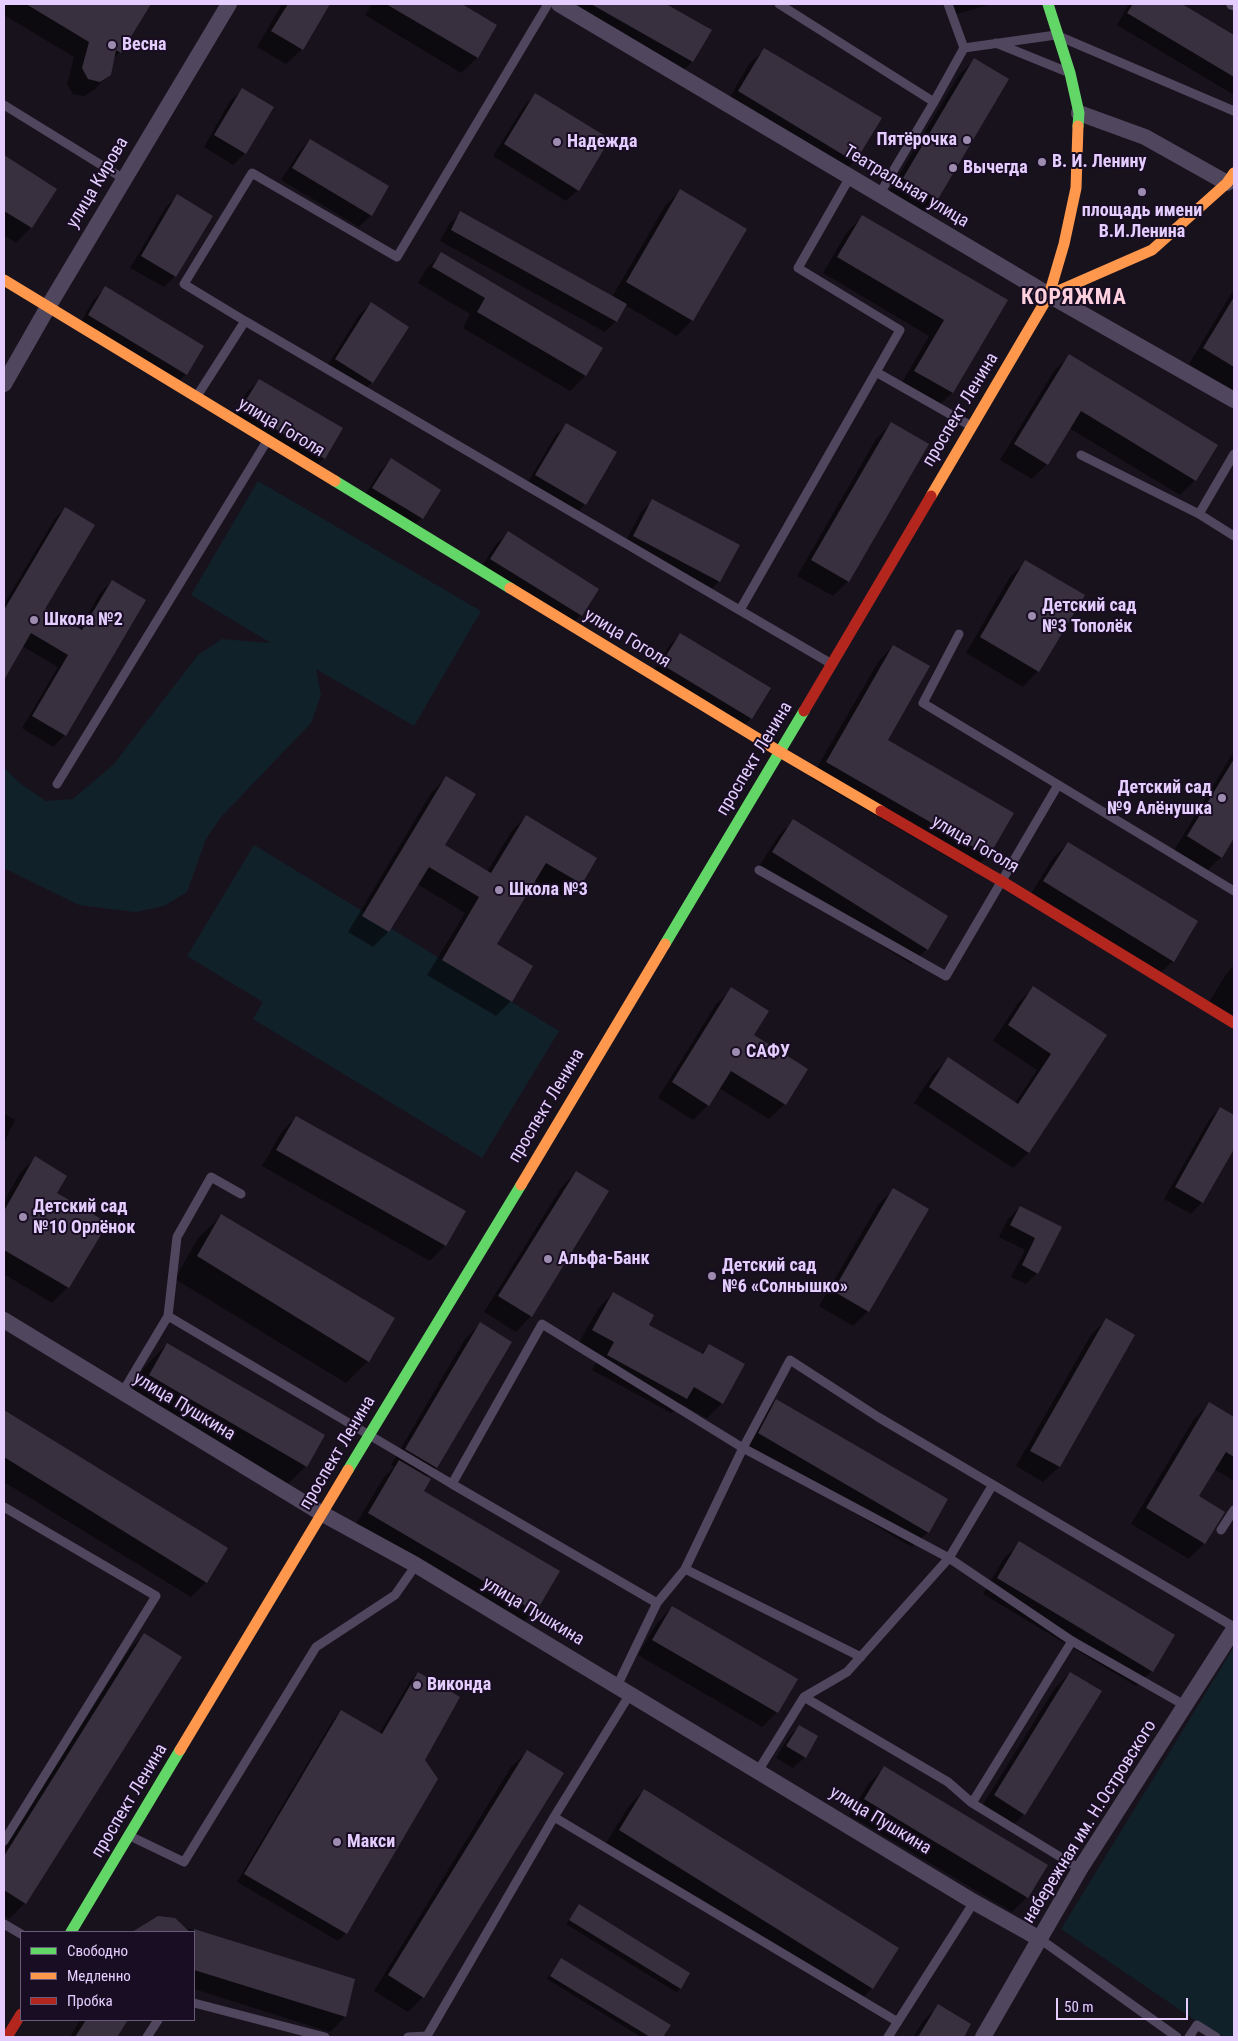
<!DOCTYPE html>
<meta charset="utf-8">
<style>
body{margin:0}
#map{position:relative;width:1238px;height:2041px;overflow:hidden;background:#18121d;font-family:"Roboto Condensed",sans-serif}
canvas{display:block}
.frame{position:absolute;inset:0;border:5px solid #e5ceff;pointer-events:none}
.legend{position:absolute;left:20px;top:1931px;width:175px;height:90px;box-sizing:border-box;background:#180d22;border:1px solid #6a5a7a;margin:0;padding:6px 9px;list-style:none;font-size:15px;color:#e5ceff}
.legend li{display:flex;align-items:center;gap:10px;height:25px}
.legend b{width:25px;border:1px solid #6a5a7a}
.scale{position:absolute;left:1056px;top:1998px;width:132px;height:22px;box-sizing:border-box;border:2px solid #e5ceff;border-top:0;padding-left:6px;font-size:15px;line-height:18px;white-space:nowrap;color:#e5ceff;-webkit-text-stroke:4px #180d22;paint-order:stroke}
</style>
<div id="map">
<canvas width="1238" height="2041"></canvas>
<div class="frame"></div>
<ul class="legend">
<li><b style="height:6px;background:#63d668"></b>Свободно</li>
<li><b style="height:6px;background:#ff974d"></b>Медленно</li>
<li><b style="height:6px;background:#b3261e"></b>Пробка</li>
</ul>
<div class="scale">50 m</div>
</div>
<script>
const ctx = document.querySelector('canvas').getContext('2d');
ctx.lineJoin = 'round';
function fillPath(path, color) { ctx.fillStyle = color; ctx.fill(path, 'evenodd'); }
const poly = rows => new Path2D(rows.map(r => 'M' + r).join(''));
function trace(path, color, width, dash) { ctx.strokeStyle = color; ctx.lineWidth = width; ctx.lineCap = dash ? 'butt' : 'round'; ctx.setLineDash(dash || []); ctx.stroke(path); }
function write(font, color, halo, rows, align = 'center') {
  ctx.font = font + ' "Roboto Condensed",sans-serif'; ctx.lineWidth = 4; ctx.setLineDash([]); ctx.textBaseline = 'middle'; ctx.strokeStyle = halo; ctx.fillStyle = color; for (const [text, x, y, turn = 0] of rows) {
    ctx.save(); ctx.translate(x, y); ctx.rotate((+turn || 0) * Math.PI / 180); ctx.textAlign = isNaN(turn) ? turn : align; if (halo) ctx.strokeText(text, 0, 0); ctx.fillText(text, 0, 0); ctx.restore();
  }
}
fillPath(poly([
 [258,481,481,611,414,726,316,669,321,695,311,723,221,817,206,839,187,892,164,906,135,912,79,905,4,868,4,768,21,784,46,801,73,799,114,764,198,655,222,639,271,643,191,595],
 [254,845,559,1031,482,1158,253,1019,263,1002,187,956],
 [1234,1647,1234,2037,1220,2037,1061,1929]
]), '#11212a');
fillPath(poly([
 [4,4,149,4,120,52,113,59,110,74,94,90,84,96,73,94,67,84,74,57,4,15],
 [282,4,328,4,302,49,286,64,257,47],
 [372,4,459,4,496,25,477,58,461,73,365,15],
 [554,4,664,4,710,30,692,62,676,77],
 [950,4,992,4,953,15],
 [1129,4,1179,4,1234,37,1234,95,1117,25],
 [765,49,854,161,839,176,724,107,749,64],
 [974,60,937,198,922,214,888,194,959,75],
 [242,90,245,153,233,165,204,147,230,101],
 [535,95,578,190,566,201,493,156,524,106],
 [310,140,388,187,371,215,359,227,281,180,299,152],
 [4,156,55,189,31,227,16,243,4,235],
 [680,191,692,320,677,336,625,305,616,321,605,332,440,241,449,224,461,213,612,297,665,206],
 [177,196,175,276,164,287,130,268,166,207],
 [863,216,1006,301,952,393,936,408,900,386,929,336,823,273,847,232],
 [441,254,585,376,570,391,463,328,470,314,418,283,426,269],
 [106,288,203,346,186,374,174,386,78,327,94,299],
 [1234,289,1234,391,1189,364],
 [371,304,407,327,372,382,360,394,324,371,359,315],
 [1069,356,1195,480,1180,495,1069,428,1047,464,1032,479,1000,460,1054,371],
 [259,380,324,458,313,470,231,420,247,392],
 [566,424,585,504,574,515,525,487,555,436],
 [891,424,848,581,833,596,797,576,876,439],
 [391,460,422,518,410,529,362,500,380,471],
 [652,501,719,581,708,593,622,548,641,512],
 [65,508,44,609,79,630,100,593,112,581,65,735,53,747,22,728,58,667,22,646,4,677,4,604,54,520],
 [508,533,581,615,570,626,479,571,496,544],
 [1026,562,1038,671,1023,687,966,653,1010,577],
 [680,634,751,718,740,730,651,676,669,646],
 [893,646,886,741,1012,813,988,855,972,871,811,778,878,662],
 [1234,751,1234,835,1221,857,1206,872,1173,852],
 [446,778,443,846,487,872,511,832,526,816,595,858,581,883,565,898,534,880,496,945,511,1001,496,1016,427,975,465,913,417,884,388,932,373,947,348,932,431,793],
 [793,821,927,949,911,964,758,868,778,836],
 [1068,843,1173,961,1157,976,1029,897,1053,858],
 [1234,965,1234,1019,1208,1004,1226,974],
 [1033,988,1105,1036,1028,1153,1013,1168,914,1103,933,1074,948,1059,1015,1103,1037,1070,993,1041,1018,1003],
 [732,989,785,1104,769,1119,719,1088,708,1105,693,1120,658,1098,716,1004],
 [1220,1108,1234,1116,1234,1146,1202,1202,1191,1214,1164,1199,1209,1120],
 [4,1114,15,1120,4,1143],
 [296,1117,445,1245,430,1261,262,1166,281,1133],
 [35,1158,55,1193,68,1287,52,1303,4,1274,4,1202,20,1173],
 [576,1172,608,1192,531,1316,516,1332,484,1312,561,1188],
 [893,1190,868,1311,853,1326,819,1306,878,1205],
 [1020,1207,1060,1228,1037,1273,1026,1284,1011,1277,1025,1250,999,1237,1008,1219],
 [221,1216,368,1361,346,1383,175,1279,198,1238],
 [613,1293,647,1325,700,1354,709,1346,722,1403,707,1418,681,1404,671,1413,592,1370,599,1358,577,1346,598,1309],
 [1106,1320,1134,1336,1059,1467,1043,1482,1016,1466,1091,1335],
 [480,1324,436,1467,426,1477,422,1491,558,1571,535,1611,519,1627,353,1529,384,1477,394,1467,391,1465,465,1339],
 [167,1344,306,1466,283,1489,127,1398,145,1367],
 [777,1400,928,1532,912,1547,744,1448,761,1416],
 [1209,1404,1234,1419,1234,1481,1214,1469,1198,1497,1204,1543,1189,1559,1131,1524,1194,1419],
 [4,1411,227,1549,206,1582,191,1597,4,1482],
 [1020,1543,1152,1671,1136,1686,983,1594,1004,1558],
 [672,1607,777,1712,762,1727,638,1655,657,1623],
 [144,1635,180,1657,25,1903,9,1919,4,1915,4,1849,129,1650],
 [418,1673,424,1760,346,1933,338,1941,237,1882,333,1720,341,1712,379,1734,410,1681],
 [1070,1673,1024,1814,1009,1829,979,1811,1055,1688],
 [799,1726,805,1757,793,1768,776,1758,788,1738],
 [527,1752,423,1997,408,2012,374,1991,511,1767],
 [884,1768,1027,1897,1012,1912,849,1815,869,1783],
 [644,1790,872,1988,857,2004,604,1846,629,1806],
 [579,1906,689,1974,680,1989,676,1992,566,1924],
 [143,1927,183,1927,354,1980,345,2017,330,2032,194,1989,194,1932,138,1932],
 [561,1959,669,2026,662,2037,641,2037,547,1979],
 [938,2006,970,2024,962,2037,913,2037,923,2021],
 [80,2020,127,2020,116,2037,70,2037]
]), '#0007');
fillPath(poly([
 [26,4,151,4,121,53,116,50,111,75,100,82,88,79,82,68,89,42],
 [288,4,330,4,303,50,271,31],
 [386,4,462,4,497,25,478,58],
 [591,4,666,4,712,30,693,62],
 [1133,4,1182,4,1234,35,1234,77,1127,13],
 [764,48,882,118,855,162,738,91],
 [974,58,1009,79,938,199,903,178],
 [242,88,274,107,246,154,214,135],
 [535,93,610,139,579,191,504,144],
 [310,139,389,186,372,216,292,168],
 [4,155,57,189,32,228,4,211],
 [680,189,747,229,693,321,626,282],
 [177,194,213,216,176,277,141,256],
 [460,211,627,304,617,322,451,230],
 [862,215,1008,300,953,393,914,371,944,320,837,257],
 [441,252,603,348,586,376,477,312,485,298,432,267],
 [105,286,204,346,187,375,88,315],
 [1234,297,1234,367,1203,348],
 [371,302,409,327,373,383,335,359],
 [1069,354,1218,445,1196,481,1081,411,1048,465,1014,444],
 [259,379,343,428,325,459,241,408],
 [891,422,929,444,849,582,811,560],
 [566,423,617,452,586,505,535,475],
 [391,458,441,490,423,519,372,488],
 [652,499,740,545,720,582,633,536],
 [65,507,95,525,45,609,82,630,112,580,146,600,66,736,32,716,68,655,31,633,4,680,4,610],
 [508,531,599,589,582,616,490,559],
 [1025,560,1085,595,1039,672,980,637],
 [680,633,771,688,752,719,661,664],
 [893,645,930,666,888,740,1014,813,989,856,826,762],
 [1234,759,1234,838,1222,858,1187,836],
 [446,776,476,794,445,845,491,873,526,815,597,858,582,884,546,863,497,944,533,966,512,1002,442,960,479,897,429,867,389,932,362,916],
 [793,819,948,916,928,950,772,852],
 [1068,842,1198,921,1174,962,1043,881],
 [1033,986,1107,1035,1029,1153,929,1087,948,1057,1018,1104,1051,1054,1008,1025],
 [731,987,769,1011,754,1035,808,1069,786,1105,731,1071,709,1106,672,1082],
 [1220,1107,1234,1115,1234,1149,1203,1203,1175,1187],
 [296,1116,466,1211,446,1246,276,1150],
 [35,1156,67,1176,57,1193,108,1223,69,1288,4,1250,4,1211],
 [576,1171,609,1191,532,1317,498,1296],
 [893,1188,929,1209,869,1312,833,1291],
 [1020,1206,1062,1227,1038,1274,1022,1265,1035,1238,1010,1225],
 [221,1214,395,1318,369,1362,197,1256],
 [613,1292,654,1315,649,1325,703,1354,709,1344,745,1364,723,1404,694,1387,687,1399,607,1355,614,1342,592,1330],
 [1106,1318,1135,1335,1060,1467,1030,1451],
 [480,1322,512,1342,437,1468,405,1449],
 [167,1343,325,1435,307,1467,149,1375],
 [776,1399,948,1499,929,1533,758,1433],
 [1209,1402,1234,1417,1234,1457,1226,1452,1199,1496,1225,1512,1205,1544,1146,1508],
 [4,1410,228,1548,207,1583,4,1457],
 [399,1460,431,1479,424,1491,560,1571,536,1612,368,1513],
 [1019,1541,1175,1635,1153,1672,997,1578],
 [672,1606,798,1679,778,1713,652,1640],
 [144,1633,182,1657,26,1904,4,1890,4,1856],
 [418,1672,460,1697,425,1760,438,1779,347,1934,244,1874,341,1710,382,1734],
 [1070,1672,1102,1691,1025,1815,994,1795],
 [799,1725,818,1736,806,1758,786,1746],
 [527,1750,564,1773,424,1998,388,1975],
 [884,1766,1048,1865,1028,1898,864,1799],
 [644,1789,899,1948,873,1989,619,1830],
 [579,1904,690,1973,681,1989,569,1920],
 [158,1916,175,1918,190,1932,132,1932],
 [194,1929,355,1979,346,2017,194,1970],
 [561,1958,671,2025,663,2037,650,2037,550,1976],
 [938,2004,971,2024,964,2037,918,2037],
 [86,2020,128,2020,117,2037,75,2037]
]), '#38303f');
trace(poly([
 [779,4,934,102,964,48,948,4],
 [1231,5,1234,6],
 [996,43,1065,71],
 [964,48,1056,35,1234,111],
 [4,105,124,179],
 [879,195,934,102],
 [245,321,830,663],
 [876,372,971,426],
 [197,396,245,321,184,284,252,173,397,257,548,4],
 [1081,455,1199,514,1234,536],
 [1199,514,1234,454],
 [740,610,900,330,798,268,850,177],
 [959,634,923,703,1234,891],
 [57,784,267,441],
 [759,870,946,976,1058,785],
 [241,1194,211,1177,177,1237,168,1316,452,1484],
 [122,1393,168,1316],
 [4,1507,156,1596,4,1841],
 [1221,1530,1234,1510],
 [685,1569,861,1657],
 [657,1603,685,1569,743,1448,790,1360,878,1417,1234,1627],
 [617,1686,657,1603,452,1484,542,1324,743,1448,949,1558,1072,1641,1186,1706],
 [804,1697,948,1782,972,1803,1072,1641],
 [758,1771,804,1697,847,1672,949,1558,992,1486],
 [972,1803,1080,1869],
 [554,1817,898,2022],
 [130,1836,184,1862,316,1647,395,1595,416,1565],
 [4,1924,21,1934],
 [1040,1939,1177,2037],
 [194,2003,325,2037],
 [147,2037,158,2020],
 [408,2037,427,2036,554,1817,630,1694],
 [888,2037,974,1902],
 [1189,2037,1197,2025,1216,2037]
]), '#50465e', 9);
trace(poly([
 [559,4,1049,295,1234,400],
 [1079,113,1145,137,1227,183],
 [4,384,48,307,229,4],
 [4,1320,321,1513,416,1565,974,1902,1040,1939],
 [983,2037,1080,1869,1234,1629]
]), '#50465e', 16);
trace(poly([
 [1048,4,1070,73,1079,113,1078,126],
 [335,481,510,588],
 [665,944,804,711],
 [348,1470,521,1185],
 [71,1932,180,1750]
]), '#63d668', 11);
trace(poly([
 [4,280,335,481],
 [1049,295,1152,250,1227,183,1234,173],
 [931,496,1049,295,1064,244,1076,188,1078,126],
 [510,588,780,752,881,811],
 [521,1185,665,944],
 [180,1750,348,1470]
]), '#ff974d', 11);
trace(poly([
 [804,711,931,496],
 [881,811,1003,882,1234,1023],
 [7,2037,21,2014]
]), '#b3261e', 11);
for (const [x, y, r, color] of [
 [112,45,5,"#9d8cb0"],
 [967,140,5,"#9d8cb0"],
 [557,142,5,"#9d8cb0"],
 [1042,162,5,"#9d8cb0"],
 [953,168,5,"#9d8cb0"],
 [1142,192,5,"#9d8cb0"],
 [1032,616,5,"#9d8cb0"],
 [34,620,5,"#9d8cb0"],
 [1222,798,5,"#9d8cb0"],
 [499,890,5,"#9d8cb0"],
 [736,1052,5,"#9d8cb0"],
 [23,1217,5,"#9d8cb0"],
 [548,1259,5,"#9d8cb0"],
 [712,1276,5,"#9d8cb0"],
 [417,1685,5,"#9d8cb0"],
 [337,1842,5,"#9d8cb0"]
]) { const dot = new Path2D(); dot.arc(x, y, r, 0, 2 * Math.PI); ctx.fillStyle = color; ctx.fill(dot); trace(dot, '#180d22', 2); }
write('bold 18px', '#e5ceff', '#180d22', [
 ["Весна",122,45],
 ["Пятёрочка",957,140,"right"],
 ["Надежда",567,142],
 ["В. И. Ленину",1052,162],
 ["Вычегда",963,168],
 ["площадь имени",1142,211,"center"],
 ["В.И.Ленина",1142,232,"center"],
 ["Детский сад",1042,606],
 ["№3 Тополёк",1042,627],
 ["Школа №2",44,620],
 ["Детский сад",1212,788,"right"],
 ["№9 Алёнушка",1212,809,"right"],
 ["Школа №3",509,890],
 ["САФУ",746,1052],
 ["Детский сад",33,1207],
 ["№10 Орлёнок",33,1228],
 ["Альфа-Банк",558,1259],
 ["Детский сад",722,1266],
 ["№6 «Солнышко»",722,1287],
 ["Виконда",427,1685],
 ["Макси",347,1842]
], 'left');
write('18px', '#e5ceff', '#180d22', [
 ["улица Кирова",98,183,-59],
 ["Театральная улица",906,187,31],
 ["проспект Ленина",961,410,-59],
 ["улица Гоголя",281,428,31],
 ["улица Гоголя",627,639,31],
 ["проспект Ленина",755,759,-59],
 ["улица Гоголя",975,845,30],
 ["проспект Ленина",547,1106,-59],
 ["улица Пушкина",184,1407,31],
 ["проспект Ленина",338,1453,-59],
 ["улица Пушкина",533,1612,31],
 ["проспект Ленина",130,1801,-59],
 ["улица Пушкина",880,1821,31],
 ["набережная им. Н.Островского",1090,1822,-58]
]);
ctx.letterSpacing = '1px';
write('bold 22px', '#ffd0dd', '#180d22', [
 ["КОРЯЖМА",1074,298]
]);
ctx.letterSpacing = '0px';
</script>
